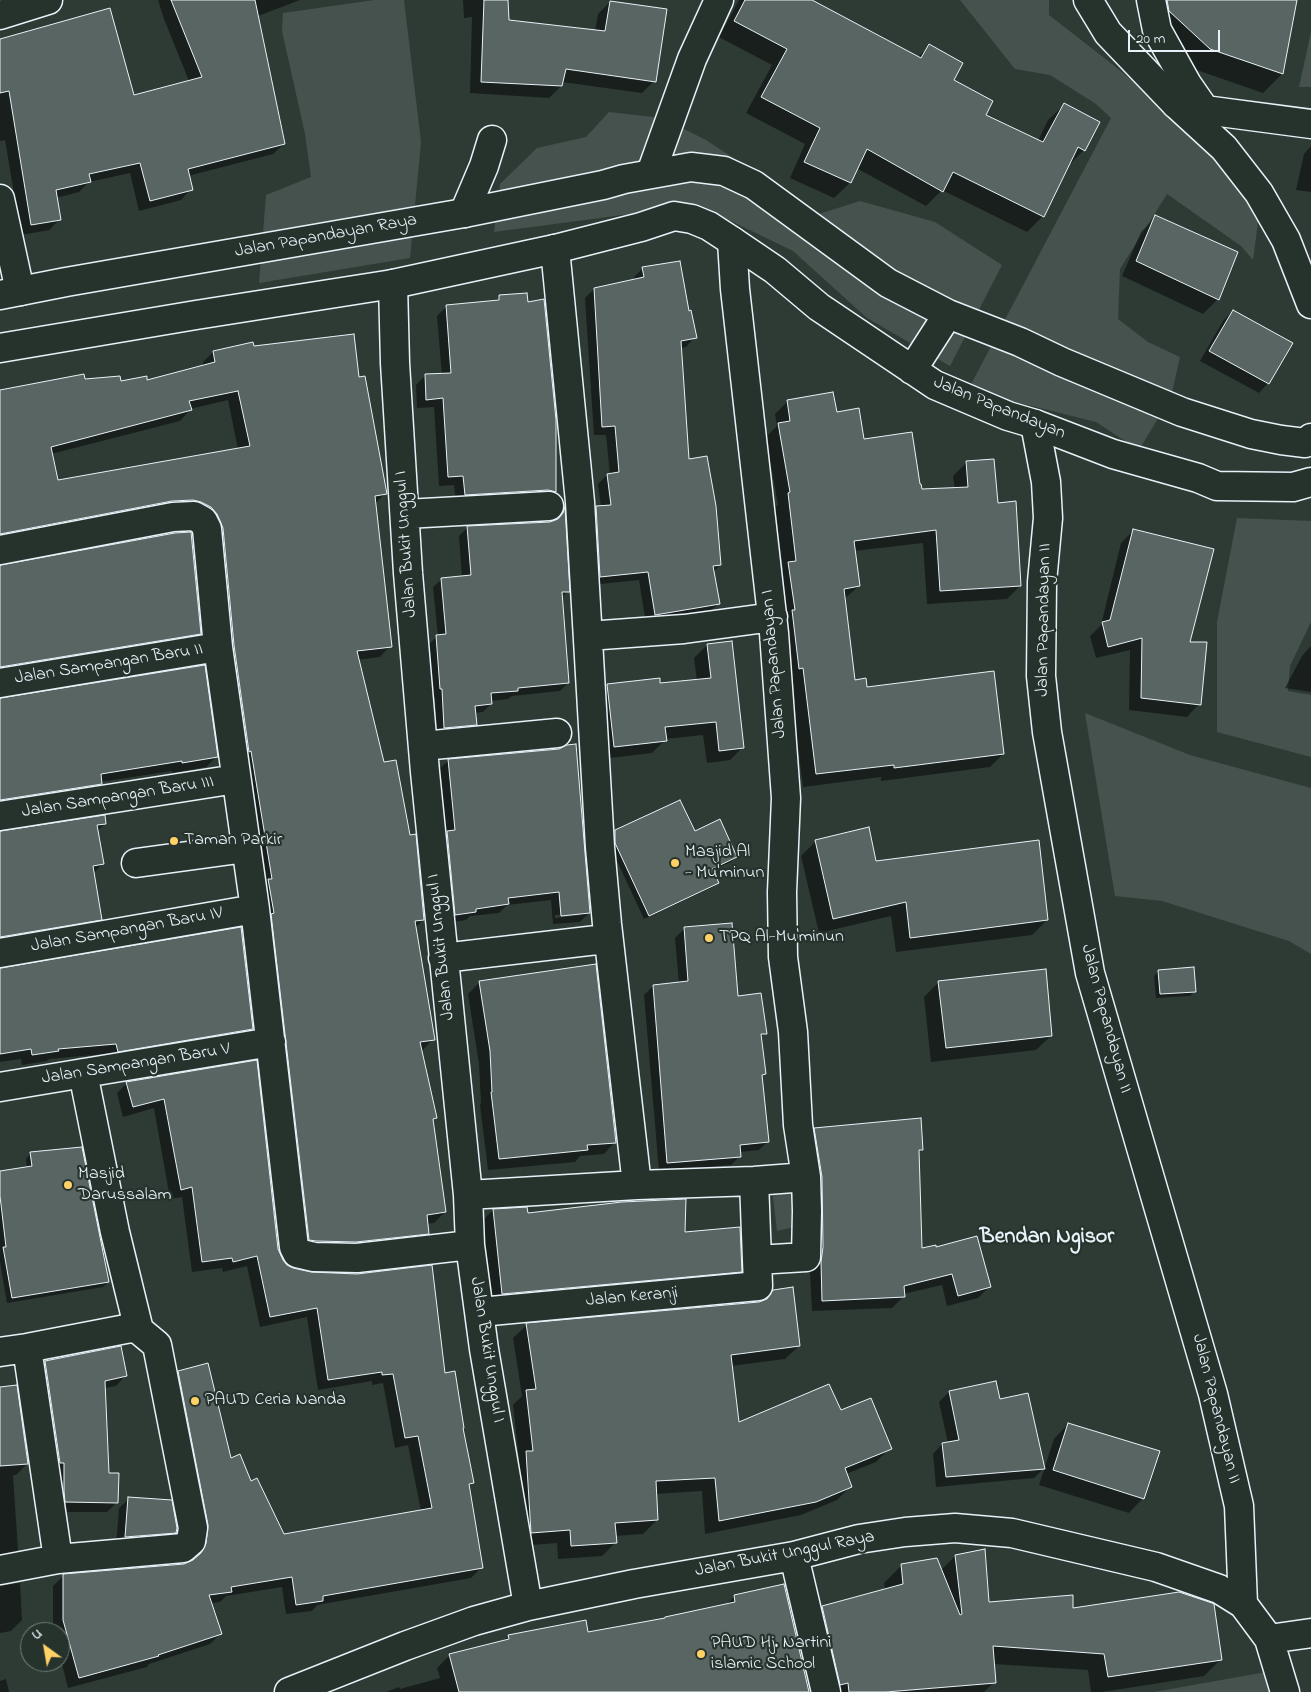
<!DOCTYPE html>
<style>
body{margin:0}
#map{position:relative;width:1311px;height:1692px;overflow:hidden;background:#2e3b35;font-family:"Indie Flower",sans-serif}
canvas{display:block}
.north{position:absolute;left:20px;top:1622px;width:50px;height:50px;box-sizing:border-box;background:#26332d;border:1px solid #747f7e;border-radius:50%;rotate:328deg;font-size:14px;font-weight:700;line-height:20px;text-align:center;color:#e8f1f8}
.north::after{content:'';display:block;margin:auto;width:18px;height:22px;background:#ffd166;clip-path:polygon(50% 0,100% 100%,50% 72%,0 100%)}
.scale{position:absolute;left:1128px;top:30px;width:92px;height:22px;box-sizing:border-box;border:2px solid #e8f1f8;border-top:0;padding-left:6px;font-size:15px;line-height:18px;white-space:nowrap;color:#e8f1f8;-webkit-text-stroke:4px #26332d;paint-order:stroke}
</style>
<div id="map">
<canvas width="1311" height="1692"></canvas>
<div class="north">U</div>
<div class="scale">20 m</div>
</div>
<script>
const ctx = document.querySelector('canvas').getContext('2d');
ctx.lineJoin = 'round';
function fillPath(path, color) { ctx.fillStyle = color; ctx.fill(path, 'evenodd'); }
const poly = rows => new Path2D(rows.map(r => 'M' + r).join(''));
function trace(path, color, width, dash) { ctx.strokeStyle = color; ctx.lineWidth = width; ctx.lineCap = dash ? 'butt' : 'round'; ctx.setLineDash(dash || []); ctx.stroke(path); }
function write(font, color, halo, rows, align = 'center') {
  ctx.font = font + ' "Indie Flower",sans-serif'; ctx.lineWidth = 4.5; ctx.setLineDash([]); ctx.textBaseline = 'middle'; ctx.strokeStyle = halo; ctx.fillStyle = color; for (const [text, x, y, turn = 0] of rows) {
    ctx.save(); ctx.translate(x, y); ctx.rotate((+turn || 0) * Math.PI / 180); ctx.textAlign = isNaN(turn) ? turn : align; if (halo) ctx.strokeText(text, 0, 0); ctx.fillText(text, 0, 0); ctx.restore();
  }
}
fillPath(poly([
 [374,0,404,0,421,142,410,258,259,283,266,195,311,177,305,134,282,31,283,13],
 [960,0,1049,0,1049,15,1112,64,1218,151,1260,207,1253,260,1241,246,1167,194,1120,269,1118,319,1148,342,1180,357,1171,397,1139,450,1096,422,968,390,1111,118,1096,104,1050,75,1015,69],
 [1311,32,1311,87,1299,87],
 [609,112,662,118,706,140,819,214,860,201,935,222,1002,265,950,366,867,318,793,251,698,205,494,232,500,184,537,148,586,137],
 [1237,518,1311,521,1311,622,1290,666,1288,691,1311,695,1311,757,1217,732,1217,622],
 [1085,713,1190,755,1311,788,1311,954,1289,941,1162,901,1115,896],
 [771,1180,800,1180,799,1226,777,1231],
 [1266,1672,1271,1692,1154,1692]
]), '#45524e');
fillPath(poly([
 [158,0,300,0,258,16,284,144,273,154,188,176,191,189,181,200,139,211,130,173,89,182,79,192,56,198,59,220,49,230,21,235,5,140,0,141,0,40,133,96,189,81,164,19],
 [463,0,507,0,508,21,595,31,598,14,610,2,654,81,642,93,562,82,561,86,549,98,470,93,472,17,464,18],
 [739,0,809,0,918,57,930,46,952,80,984,115,1038,141,1048,120,1064,105,1084,150,1068,166,1043,216,1027,232,942,190,926,206,856,168,850,183,834,198,790,178,805,144,746,113,772,65,719,37],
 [1146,0,1296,0,1282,74,1263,93,1191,68],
 [1311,146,1311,192,1296,190,1304,154],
 [1156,217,1218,299,1203,314,1122,276,1141,232],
 [643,268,688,312,695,337,686,347,681,348,687,461,720,565,713,572,719,603,710,612,646,624,639,580,591,585,587,516,596,507,601,507,598,484,607,475,610,475,606,435,594,435,585,298,594,289,634,280,634,277],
 [500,297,555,420,555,492,546,501,456,504,454,485,439,486,434,407,417,408,416,385,425,376,442,375,437,316,447,306,494,302],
 [1233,311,1268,383,1259,393,1200,361,1223,321],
 [253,348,358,378,385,493,375,504,390,646,380,657,357,660,423,920,415,928,433,1039,423,1050,420,1050,436,1118,432,1122,445,1212,434,1223,426,1224,427,1234,417,1244,305,1251,206,524,0,542,0,391,84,380,120,383,146,381,203,366,203,362,213,352],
 [228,400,238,449,57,482,51,454,180,421,190,410,190,409],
 [788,401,836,414,863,440,921,491,955,489,953,476,967,462,997,504,1020,586,1007,599,927,604,923,543,854,551,859,586,844,599,854,681,866,689,1003,754,990,767,881,781,881,777,803,787,776,576,783,569,775,507,778,505,766,437,777,426,775,414],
 [564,510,568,591,561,598,568,683,560,691,512,696,508,699,491,701,491,704,483,712,474,713,476,725,467,733,437,736,435,697,432,697,429,644,438,636,433,587,442,579,462,577,459,536,468,527,551,523,555,521,557,517],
 [1133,531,1189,643,1199,704,1187,717,1129,710,1130,650,1096,658,1090,636,1101,625,1121,543],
 [0,566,200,633,189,644,0,675],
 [707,645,743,747,730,760,707,763,703,735,665,739,665,740,652,753,601,759,595,698,608,685,659,684,697,681,694,658],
 [1311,646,1311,692,1285,688,1302,656],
 [0,699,216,757,206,767,172,773,172,771,100,782,101,784,90,794,0,808],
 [448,761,589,913,580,922,553,924,551,900,507,905,499,913,470,916,466,920,447,923,438,841,446,833,439,769],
 [581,913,581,915,555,918,555,915],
 [105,824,97,831,103,863,93,874,101,919,90,930,0,945,0,832],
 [615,831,694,833,736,857,731,862,712,870,718,883,713,887,644,919,611,848,611,836],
 [816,841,875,862,1047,920,1032,935,896,952,891,916,819,933,801,856],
 [684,929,765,1033,760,1038,765,1074,761,1077,768,1141,759,1150,739,1152,740,1156,731,1165,659,1171,644,995,653,986,679,984,675,938],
 [0,969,252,1029,241,1039,107,1061,105,1054,49,1059,47,1061,22,1065,21,1059,0,1062],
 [1159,971,1195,991,1190,996,1156,998,1154,976],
 [480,982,615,1142,604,1154,580,1156,575,1162,488,1170,480,1105,481,1103,479,1064,468,994],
 [939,982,1051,1036,1036,1050,931,1062,924,997],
 [256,1062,277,1249,282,1261,286,1266,444,1374,462,1428,473,1482,468,1487,482,1567,471,1578,317,1605,312,1611,286,1614,282,1587,226,1596,220,1602,211,1603,221,1633,210,1644,149,1664,147,1667,68,1688,60,1656,60,1632,53,1631,53,1586,64,1575,185,1565,193,1561,196,1555,198,1536,168,1383,179,1372,231,1459,250,1483,284,1535,421,1511,408,1445,395,1448,383,1383,372,1385,372,1381,318,1390,307,1317,260,1327,247,1266,223,1272,222,1268,192,1272,182,1197,170,1199,154,1108,123,1117,117,1093,127,1083],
 [815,1129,922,1149,918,1154,921,1250,989,1287,978,1298,947,1306,942,1285,903,1294,903,1297,892,1308,812,1311,810,1273,812,1259,804,1140],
 [31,1153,108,1282,103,1287,7,1303,0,1262,0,1172,27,1168,26,1159],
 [493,1210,684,1233,741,1271,729,1283,490,1306,481,1222],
 [773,1291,799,1346,785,1359,731,1366,738,1424,840,1412,890,1448,876,1462,846,1474,851,1486,837,1500,801,1515,705,1534,702,1491,655,1494,657,1520,643,1534,615,1536,615,1543,602,1556,558,1559,557,1543,518,1546,512,1466,519,1459,513,1405,522,1396,513,1338,527,1325,760,1303],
 [45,1362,125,1376,116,1386,104,1388,108,1474,117,1502,107,1512,56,1512,35,1371],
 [995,1382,999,1401,1043,1469,1034,1478,936,1487,933,1454,942,1444,948,1443,939,1402,949,1392],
 [0,1389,27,1464,16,1475,13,1475,18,1550,7,1561,0,1562],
 [1068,1424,1143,1498,1129,1513,1039,1485,1054,1439],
 [129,1499,175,1532,165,1542,116,1547,119,1508],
 [955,1556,988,1603,1071,1609,1221,1659,1204,1676,1102,1692,1091,1692,1088,1670,993,1664,994,1682,984,1692,821,1692,806,1624,823,1607,885,1590,884,1583,901,1566,940,1571],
 [20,1583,22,1620,11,1631,0,1633,0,1586],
 [735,1596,808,1692,386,1692,399,1687,400,1689,440,1678,437,1668,449,1656,502,1642,509,1636,587,1633,664,1620,726,1605],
 [6,1679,9,1692,0,1692,0,1681]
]), '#0007');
const building = poly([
 [171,0,255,0,285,144,188,169,193,190,150,201,140,163,89,174,91,182,56,190,61,220,31,225,9,91,0,93,0,39,110,8,134,95,202,77,171,0],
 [484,0,508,0,509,20,605,31,610,1,667,9,656,82,566,69,562,86,481,82,484,0],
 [745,0,812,0,921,58,929,44,963,63,954,80,993,101,986,115,1043,142,1064,103,1100,122,1085,151,1078,147,1044,217,953,172,943,192,867,149,851,183,804,162,820,128,761,97,787,49,734,21,745,0],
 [1167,0,1297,0,1283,74,1210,49,1169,11,1167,0],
 [1155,215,1238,252,1219,300,1136,261,1155,215],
 [680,261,689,311,691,310,697,338,681,341,689,459,707,456,716,506,721,565,713,566,720,604,655,615,648,572,600,577,596,506,611,505,607,474,619,472,615,426,602,427,594,288,644,277,642,267,680,261],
 [527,293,528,302,544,299,556,420,556,492,548,490,465,495,463,476,448,477,443,398,426,400,425,374,451,373,446,305,499,300,499,295,527,293],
 [1233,310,1293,343,1269,384,1209,351,1233,310],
 [354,334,359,377,365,376,387,494,375,496,392,647,357,651,384,762,396,760,410,835,416,834,424,920,415,921,435,1040,420,1042,437,1118,433,1119,446,1212,427,1215,429,1234,356,1242,316,1241,309,1240,271,914,274,913,268,879,272,879,251,751,249,752,234,645,223,528,217,514,211,507,201,502,193,500,172,501,0,534,0,390,84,374,85,379,120,376,121,381,147,376,147,380,215,362,213,351,253,342,254,346,354,334],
 [238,391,250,446,58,480,51,447,192,410,189,401,238,391],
 [833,392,837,412,859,408,864,439,912,432,920,484,921,484,922,489,968,487,966,461,994,459,998,503,1016,501,1021,586,940,591,936,530,854,541,860,586,844,589,855,680,866,678,867,687,994,671,1004,754,894,768,894,765,816,774,803,668,799,669,792,610,795,610,788,562,796,561,788,493,790,492,778,423,790,421,787,400,833,392],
 [565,507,570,592,562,592,569,683,518,688,518,691,491,693,492,704,475,706,477,725,444,728,442,689,440,689,436,635,446,634,441,578,471,575,467,526,550,522,558,519,563,513,565,507],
 [1133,529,1214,549,1190,642,1207,642,1201,705,1141,698,1142,638,1108,647,1102,622,1110,620,1133,529],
 [191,532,201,634,0,667,0,565,175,533,191,532],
 [732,641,744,748,719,751,716,722,665,727,667,741,614,747,607,684,660,678,660,683,711,678,707,644,732,641],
 [205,665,218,757,182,763,182,761,101,774,102,784,0,800,0,698,205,665],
 [576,744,590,913,561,916,559,892,508,898,509,904,476,909,476,912,455,915,447,831,455,830,448,759,559,749,567,745,576,744],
 [680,800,695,831,720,819,737,857,712,869,719,883,649,916,615,843,615,830,680,800],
 [105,815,106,824,97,825,104,864,93,866,102,920,0,937,0,831,105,815],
 [869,827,876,861,1039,840,1048,920,910,938,906,902,833,919,815,840,869,827],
 [732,923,738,996,761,993,767,1034,761,1034,766,1074,762,1075,769,1142,740,1145,741,1157,667,1163,653,985,688,981,684,927,732,923],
 [241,927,253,1029,118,1052,116,1044,58,1049,59,1051,32,1055,31,1049,0,1054,0,968,241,927],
 [596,964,616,1143,587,1145,588,1150,499,1159,491,1092,492,1092,490,1051,479,981,596,964],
 [1194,967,1196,992,1160,994,1158,970,1194,967],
 [1046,969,1052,1036,946,1048,938,981,1046,969],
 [257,1060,278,1249,283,1260,287,1265,293,1268,311,1272,357,1274,432,1265,445,1373,455,1371,464,1428,463,1428,474,1483,469,1484,483,1568,323,1596,323,1601,296,1605,292,1577,231,1587,232,1592,209,1595,222,1634,158,1655,159,1656,79,1678,63,1620,63,1574,184,1564,193,1560,201,1553,206,1543,208,1525,178,1371,208,1363,231,1458,240,1454,251,1481,257,1478,284,1534,432,1508,418,1436,405,1438,393,1374,382,1375,382,1372,328,1380,317,1308,270,1317,257,1256,233,1262,232,1258,202,1262,192,1187,181,1190,164,1099,133,1107,126,1082,257,1060],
 [921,1118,923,1150,919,1150,922,1248,936,1245,936,1247,977,1236,991,1287,958,1296,952,1274,904,1286,905,1297,822,1301,821,1262,823,1247,822,1177,814,1128,921,1118],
 [82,1147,109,1282,12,1298,3,1247,6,1247,0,1196,0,1171,32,1166,30,1152,82,1147],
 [686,1199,685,1232,740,1227,742,1272,502,1294,493,1209,527,1207,528,1213,622,1202,686,1199],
 [793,1287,800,1346,731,1355,739,1422,829,1384,841,1410,871,1398,892,1449,845,1468,852,1487,816,1502,719,1521,715,1478,656,1481,658,1520,615,1523,617,1543,571,1546,570,1530,531,1533,526,1451,533,1451,526,1390,536,1389,526,1323,759,1302,767,1299,773,1290,793,1287],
 [121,1346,127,1376,105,1381,109,1473,119,1473,118,1503,65,1502,64,1491,64,1463,60,1463,45,1361,121,1346],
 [996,1381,1000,1399,1028,1393,1045,1469,946,1477,942,1443,959,1440,949,1391,996,1381],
 [17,1385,28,1464,0,1466,0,1387,17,1385],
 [1068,1423,1160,1451,1144,1499,1053,1470,1068,1423],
 [128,1497,172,1500,177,1528,176,1533,125,1537,128,1497],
 [985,1549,989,1602,1073,1595,1073,1608,1179,1592,1212,1603,1214,1604,1222,1660,1108,1677,1104,1654,993,1646,996,1683,886,1692,849,1692,848,1683,840,1685,822,1606,903,1584,901,1564,937,1558,960,1615,962,1614,955,1555,985,1549],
 [784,1584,809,1692,459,1692,449,1654,509,1639,508,1635,586,1620,588,1632,665,1618,665,1617,735,1602,734,1595,784,1584]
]);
fillPath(building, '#596563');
trace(building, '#e8f1f8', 1);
const minor = poly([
 [1151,0,1157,30,1187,84,1205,110],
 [0,15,48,0],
 [1176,104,1205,110,1311,124],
 [651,173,692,59,719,0],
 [0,199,20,291],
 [464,213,484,166,492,140],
 [555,249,580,502,600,847,607,924,637,1185],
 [393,284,395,363,408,573,425,772,468,1195,470,1245,484,1349,528,1606],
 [1035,424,1046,482,1048,518,1042,582,1041,676,1047,732,1090,973,1213,1394,1239,1506,1243,1604],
 [406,514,549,506],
 [0,550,173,517,194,516,203,521,207,529,218,647,255,909,294,1247,297,1253,314,1257,357,1258,470,1245],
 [588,636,684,629,773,617],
 [0,683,218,647],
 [423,746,557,733],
 [0,816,236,779],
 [136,863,246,848],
 [0,953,255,909],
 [443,958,597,940],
 [83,1073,115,1232,139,1330],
 [0,1087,271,1042],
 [468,1195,637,1185,754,1181,806,1177,798,1125,793,1032,783,957,782,892,786,798,774,633,735,289,732,241],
 [757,1260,806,1257,807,1211,806,1177],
 [480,1312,758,1286,754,1181],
 [27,1348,58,1559],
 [0,1352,27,1348,131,1328,139,1330,157,1345,193,1528,191,1541,183,1548,58,1559,0,1570],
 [794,1556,826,1692],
 [1269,1639,1311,1633],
 [289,1692,405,1646,474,1621,528,1606,634,1584,794,1556,859,1539,905,1532,955,1528,1012,1533,1156,1567,1219,1589,1243,1604,1269,1639,1285,1692]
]);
const major = poly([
 [1088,0,1108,33,1176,104,1224,148,1259,193,1286,240,1311,304],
 [0,295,66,282,464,213,603,185,624,179,691,167,724,171,754,185,888,283,948,314,1020,342,1062,362,1182,412,1251,434,1281,440,1305,443,1311,438],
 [0,348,196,315,393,284,555,249,641,227,674,216,692,219,709,226,732,241,775,270,819,307,935,385,1008,416,1035,424,1113,454,1198,478,1217,486,1293,487,1311,482],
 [912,370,948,314]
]);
trace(minor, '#e8f1f8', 31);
trace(major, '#e8f1f8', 31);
trace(minor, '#26332d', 28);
trace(major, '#26332d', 28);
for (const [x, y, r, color] of [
 [174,841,5,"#ffd166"],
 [675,863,5,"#ffd166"],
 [709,938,5,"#ffd166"],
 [68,1185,5,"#ffd166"],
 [195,1401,5,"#ffd166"],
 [701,1654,5,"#ffd166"]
]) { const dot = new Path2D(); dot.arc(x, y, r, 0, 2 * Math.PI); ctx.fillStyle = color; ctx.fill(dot); trace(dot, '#26332d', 2); }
write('18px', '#e8f1f8', '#26332d', [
 ["Jalan Papandayan Raya",326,237,-10],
 ["Jalan Papandayan",999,409,22],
 ["Jalan Bukit Unggul I",407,544,-94],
 ["Jalan Papandayan II",1045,620,-89],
 ["Jalan Papandayan I",775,664,-95],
 ["Jalan Sampangan Baru II",109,665,-9],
 ["Jalan Sampangan Baru III",118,798,-9],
 ["Jalan Sampangan Baru IV",127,931,-10],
 ["Jalan Bukit Unggul I",442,947,-96],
 ["Jalan Papandayan II",1105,1019,75],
 ["Jalan Sampangan Baru V",136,1065,-9],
 ["Jalan Keranji",632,1298,-5],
 ["Jalan Bukit Unggul I",486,1350,81],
 ["Jalan Papandayan II",1215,1409,76],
 ["Jalan Bukit Unggul Raya",785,1555,-11]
]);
write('18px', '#e8f1f8', '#26332d', [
 ["Taman Parkir",184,841],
 ["Masjid Al",685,853],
 ["- Mu'minun",685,874],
 ["TPQ Al-Mu'minun",719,938],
 ["Masjid",78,1175],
 ["Darussalam",78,1196],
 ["PAUD Ceria Nanda",205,1401],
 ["PAUD Hj. Nartini",711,1644],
 ["islamic School",711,1665]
], 'left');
write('bold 22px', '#e8f1f8', '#26332d', [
 ["Bendan Ngisor",1047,1238]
]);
</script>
